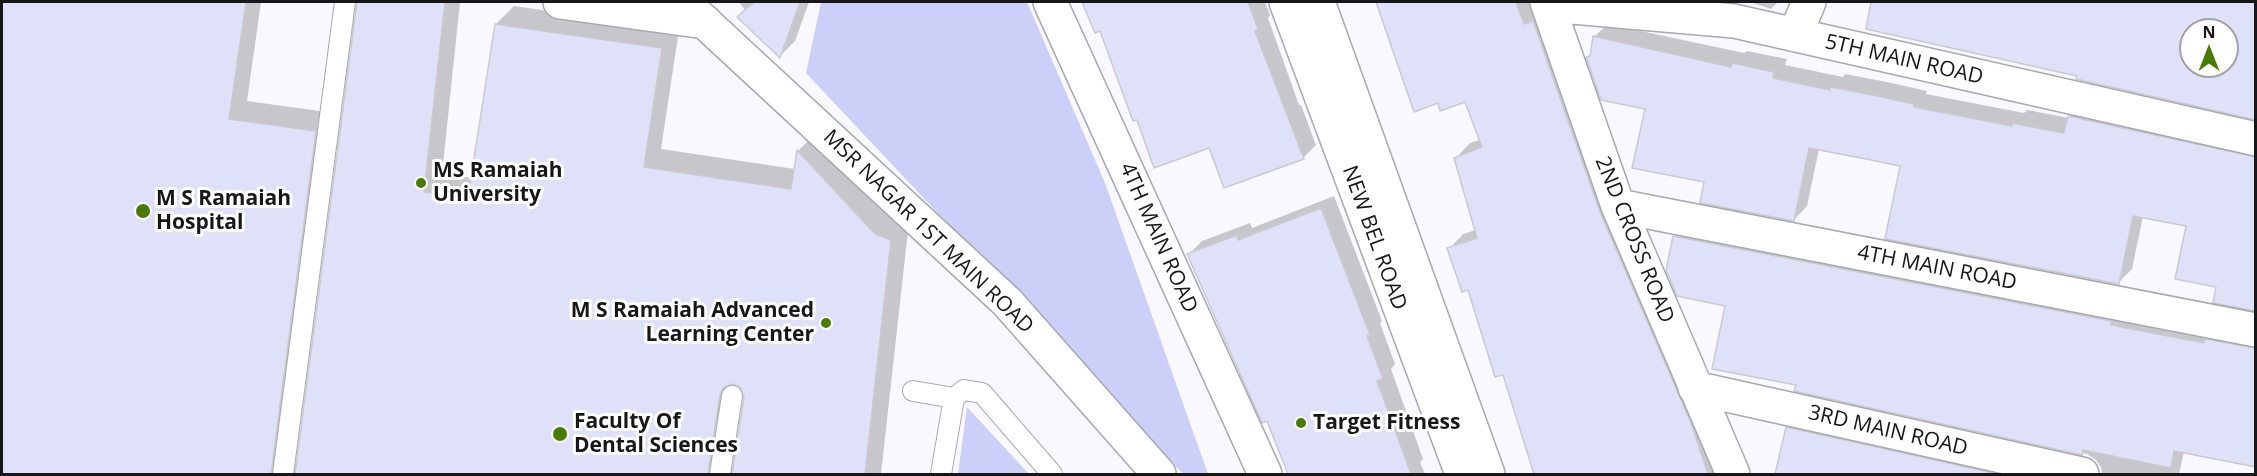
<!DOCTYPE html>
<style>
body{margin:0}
#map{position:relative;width:2257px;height:476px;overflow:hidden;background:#f8f8fe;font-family:"Open Sans",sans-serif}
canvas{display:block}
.frame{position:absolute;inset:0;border:3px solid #171719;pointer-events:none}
.north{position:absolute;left:2179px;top:18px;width:60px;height:60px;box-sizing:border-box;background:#fff;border:2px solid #a2a2a3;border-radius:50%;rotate:0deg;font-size:16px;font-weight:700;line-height:24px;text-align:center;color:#171719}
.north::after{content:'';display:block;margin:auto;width:21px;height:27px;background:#497a02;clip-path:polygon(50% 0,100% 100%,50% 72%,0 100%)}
</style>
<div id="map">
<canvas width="2257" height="476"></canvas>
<div class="frame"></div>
<div class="north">N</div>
</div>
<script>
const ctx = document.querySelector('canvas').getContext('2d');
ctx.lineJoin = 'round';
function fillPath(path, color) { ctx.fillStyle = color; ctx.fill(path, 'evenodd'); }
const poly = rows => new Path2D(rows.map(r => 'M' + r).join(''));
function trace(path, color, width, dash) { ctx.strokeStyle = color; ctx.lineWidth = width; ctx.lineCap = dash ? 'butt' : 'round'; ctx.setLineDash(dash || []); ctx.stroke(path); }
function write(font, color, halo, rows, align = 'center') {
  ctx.font = font + ' "Open Sans",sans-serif'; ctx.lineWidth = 6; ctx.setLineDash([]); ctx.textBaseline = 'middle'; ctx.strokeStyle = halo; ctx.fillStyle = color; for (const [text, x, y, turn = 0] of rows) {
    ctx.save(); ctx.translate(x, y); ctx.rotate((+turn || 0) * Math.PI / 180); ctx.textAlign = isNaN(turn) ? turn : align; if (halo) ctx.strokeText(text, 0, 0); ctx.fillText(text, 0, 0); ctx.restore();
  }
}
fillPath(poly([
 [821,2,1027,2,1105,183,1208,474,1183,474,806,73],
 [967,407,1029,474,958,474]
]), '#cccff8');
fillPath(poly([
 [2,2,261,2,247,101,334,113,290,461,298,466,358,2,460,2,442,174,473,178,496,24,514,6,679,30,661,149,795,169,798,151,816,133,909,222,881,474,886,474,2,474],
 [737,384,744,391,745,398,735,467,730,465,726,453],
 [739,2,809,2,795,41,780,56],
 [1083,2,1265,2,1270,15,1268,18,1299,105,1301,105,1316,145,1303,158,1210,146,1138,118,1100,30,1095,31],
 [1377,2,1535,2,1729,474,1535,474,1504,373,1469,288,1449,249,1463,234,1476,230,1456,158,1470,143,1480,140,1466,100,1439,101,1415,110],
 [1750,2,1778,2,1771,9],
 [1873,2,2256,2,2256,118,2078,75,1868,28],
 [2191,30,2227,30,2227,66,2191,66],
 [1608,24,1744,53,1747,51,1787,59,1785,65,1843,77,1845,74,1887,82,1927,91,1926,94,2024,113,2027,110,2069,118,2082,103,2256,142,2256,309,2218,286,2188,225,2143,216,2132,269,2118,283,1902,165,1819,149,1807,206,1794,220,1706,181,1646,108,1588,57,1592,53,1594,37],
 [1334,196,1382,321,1380,323,1395,364,1391,369,1423,459,1420,462,1425,474,1290,474,1268,419,1189,254,1202,241,1250,223,1252,228],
 [1688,223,2256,333,2256,465,2184,452,2179,474,2102,474,2101,467,2096,460,2087,454,1796,390,1797,384,1727,305,1675,237],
 [1801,415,2070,474,1777,474,1787,428]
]), '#0003');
const building = poly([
 [2,2,246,2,229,119,316,131,271,474,2,474,2,2],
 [357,2,445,2,424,192,468,197,495,24,662,48,644,167,791,189,797,150,875,234,891,240,865,474,732,474,744,397,740,387,733,384,723,388,720,394,708,474,295,474,357,2],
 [754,2,800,2,780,58,737,17,754,2],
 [1082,2,1248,2,1258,29,1255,31,1304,159,1224,188,1209,148,1154,168,1137,120,1133,121,1100,31,1095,33,1082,2],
 [1376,2,1516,2,1524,24,1533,21,1600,212,1691,423,1708,474,1534,474,1503,375,1495,377,1468,290,1462,292,1447,248,1477,238,1454,158,1482,147,1465,102,1440,111,1438,103,1414,112,1376,2],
 [1871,2,2256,2,2256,120,2076,79,2077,76,1866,29,1871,2],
 [2191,30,2227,30,2227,66,2191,66,2191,30],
 [1593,36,1731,67,1732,63,1774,72,1773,78,1830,90,1830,87,1873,95,1914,104,1914,107,2012,126,2012,123,2064,133,2068,116,2256,157,2256,311,2213,303,2216,287,2175,279,2186,226,2133,216,2119,284,1885,239,1900,166,1866,159,1809,148,1794,221,1700,203,1704,182,1632,168,1645,109,1601,100,1586,57,1590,56,1593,36],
 [1321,208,1370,335,1367,336,1383,379,1377,381,1411,474,1288,474,1267,421,1262,423,1187,254,1237,235,1238,240,1321,208],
 [1673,236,2111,321,2111,325,2204,343,2205,339,2256,348,2256,467,2174,451,2171,468,2083,450,2082,455,1794,391,1796,385,1712,369,1725,306,1677,296,1666,270,1673,236],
 [1786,427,1998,474,1775,474,1786,427]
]);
fillPath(building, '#dfe1f9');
trace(building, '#c9cad1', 1.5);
const service = poly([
 [913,391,954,398],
 [283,474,345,2],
 [720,474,732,396],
 [941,474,954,398,964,390,982,393,1052,474]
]);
const minor = poly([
 [560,2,705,22],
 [1050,2,1265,474],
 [1547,2,1618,206,1733,474],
 [1549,5,1734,21,2256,139],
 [1795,35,1809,2],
 [1618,206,2256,330],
 [1695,388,2082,474]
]);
const tertiary = poly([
 [683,2,1007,302,1159,474]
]);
const secondary = poly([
 [1286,2,1462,474],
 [1318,2,1488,474]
]);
trace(service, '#a8a9af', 22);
trace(minor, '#a8a9af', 36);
trace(tertiary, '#a8a9af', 36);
trace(secondary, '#a8a9af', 36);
trace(service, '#fff', 20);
trace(minor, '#fff', 33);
trace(tertiary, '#fff', 33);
trace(secondary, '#fff', 33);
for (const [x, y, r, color] of [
 [421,183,6,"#497a02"],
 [143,211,8,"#497a02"],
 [826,323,6,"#497a02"],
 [1301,423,6,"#497a02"],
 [560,434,8,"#497a02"]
]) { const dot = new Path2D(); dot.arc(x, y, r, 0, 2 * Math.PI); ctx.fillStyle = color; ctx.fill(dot); trace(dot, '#fff', 2); }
write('21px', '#171719', '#fff', [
 ["5TH MAIN ROAD",1904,60,13],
 ["MSR NAGAR 1ST MAIN ROAD",928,232,44],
 ["4TH MAIN ROAD",1158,238,66],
 ["NEW BEL ROAD",1374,238,70],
 ["2ND CROSS ROAD",1634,240,68],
 ["4TH MAIN ROAD",1937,268,11],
 ["3RD MAIN ROAD",1888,431,13]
]);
write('bold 21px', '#171719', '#fff', [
 ["MS Ramaiah",433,171],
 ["University",433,195],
 ["M S Ramaiah",156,199],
 ["Hospital",156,223],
 ["M S Ramaiah Advanced",814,311,"right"],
 ["Learning Center",814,335,"right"],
 ["Faculty Of",574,422],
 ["Dental Sciences",574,446],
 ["Target Fitness",1313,423]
], 'left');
</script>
